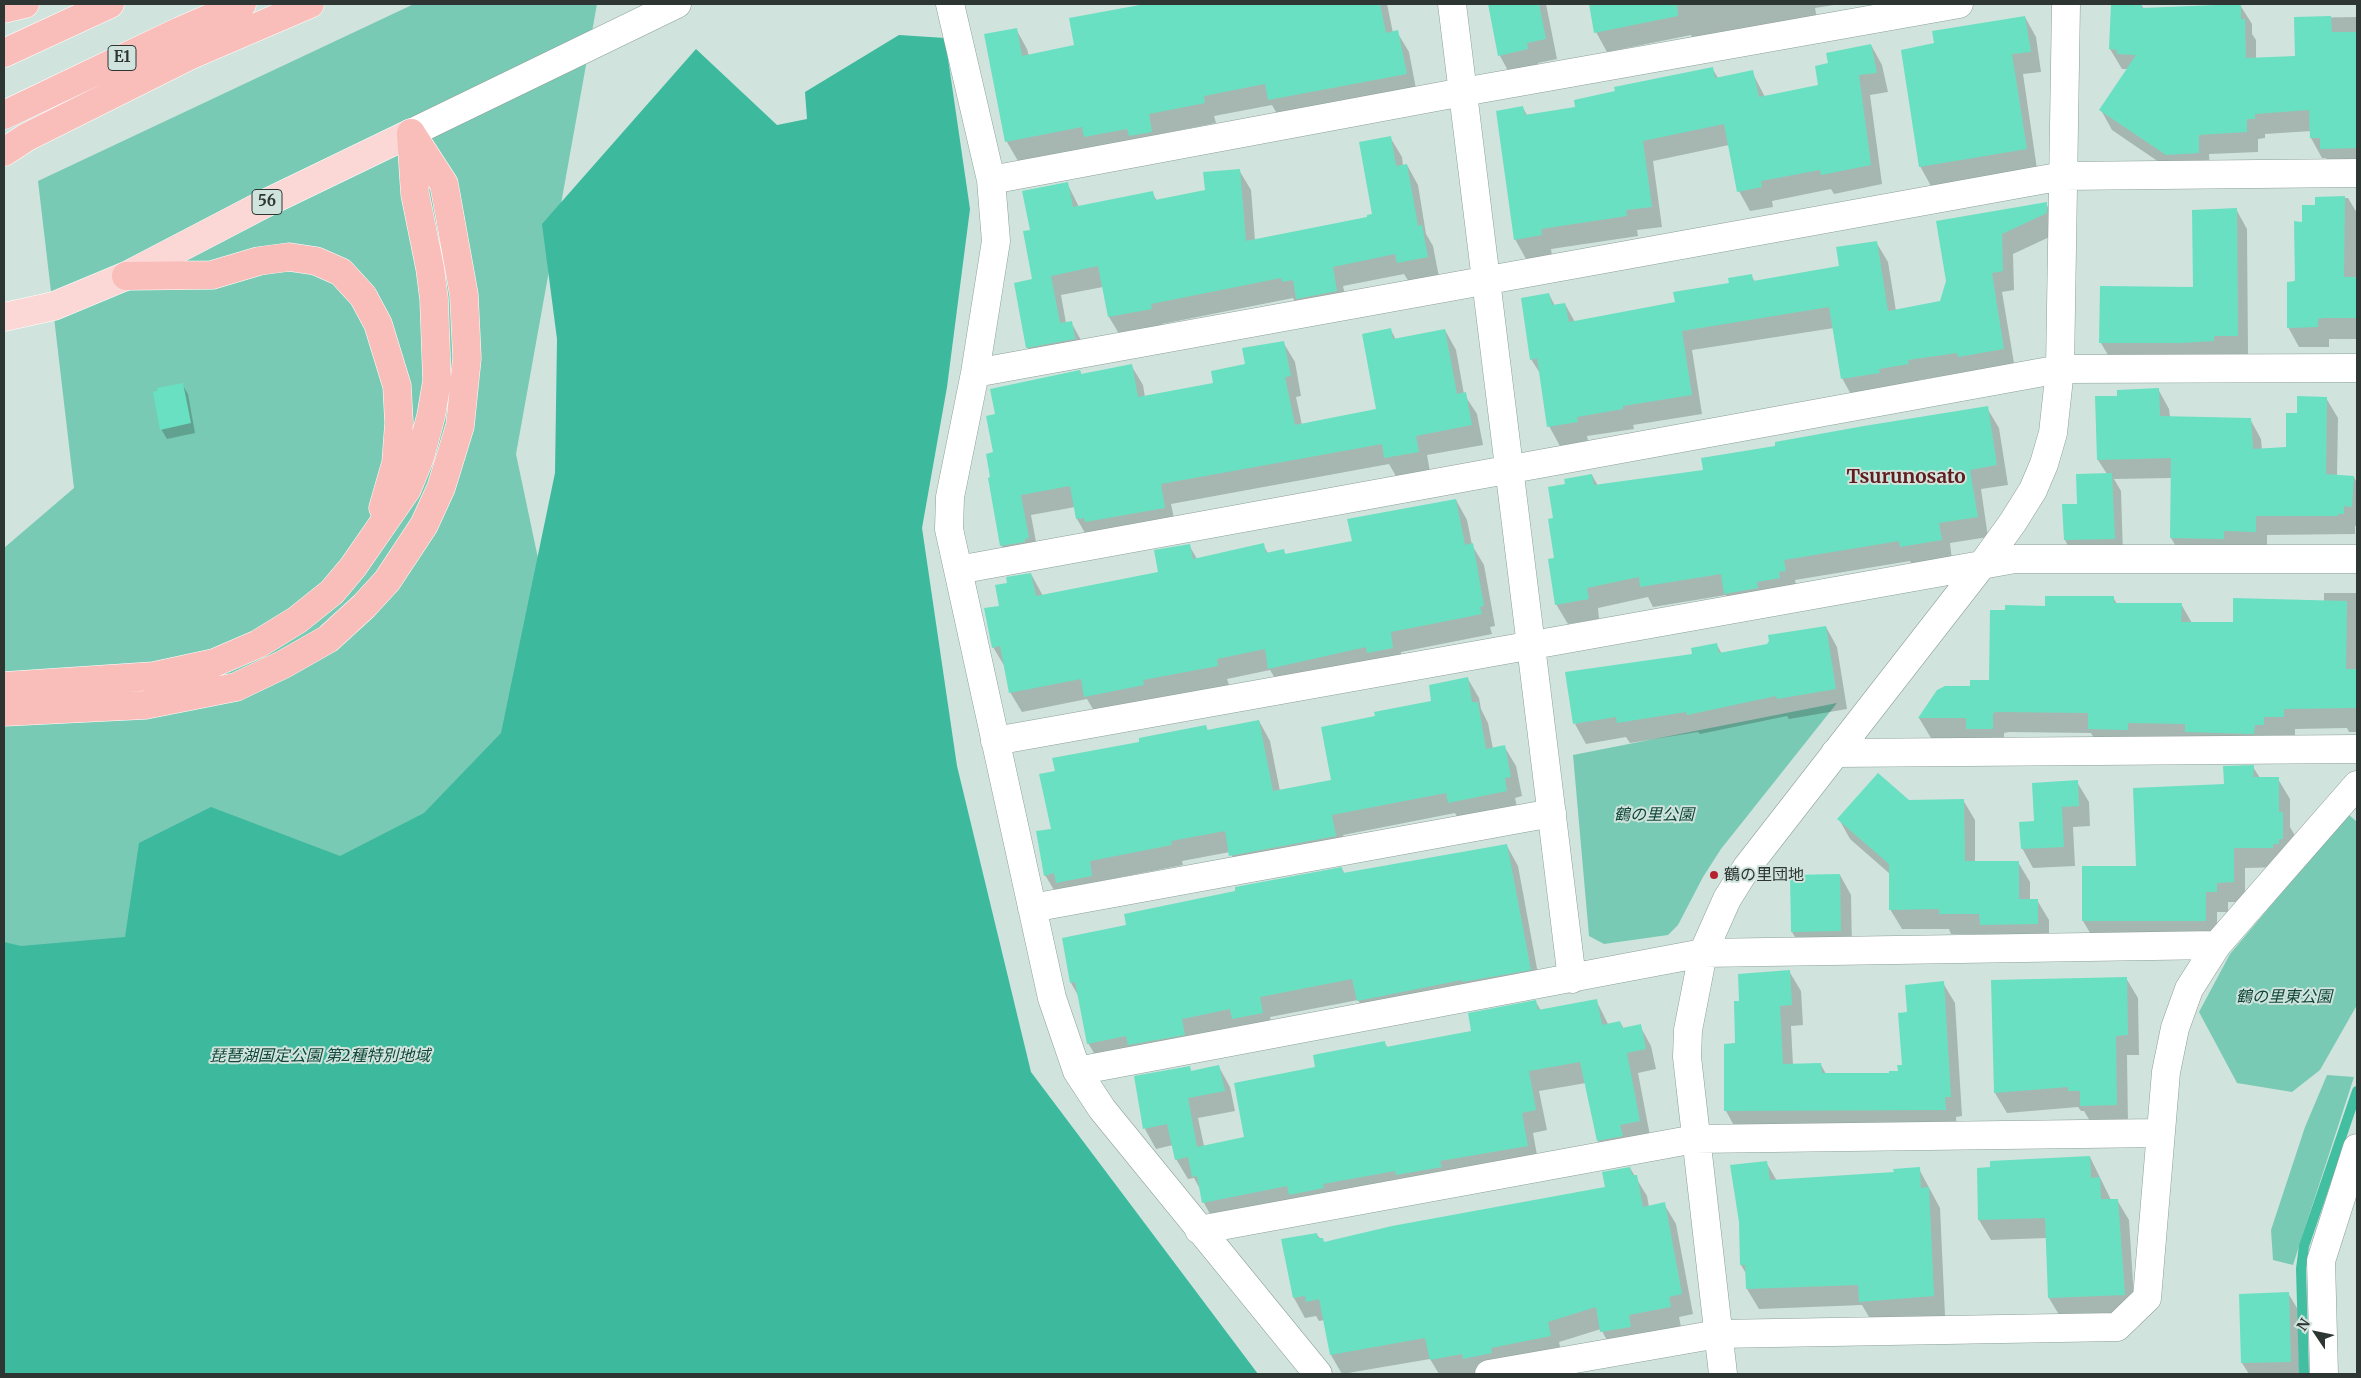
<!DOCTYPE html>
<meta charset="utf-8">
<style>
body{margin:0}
#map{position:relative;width:2361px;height:1378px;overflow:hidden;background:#d0e4dd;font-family:Merriweather,serif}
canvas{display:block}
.frame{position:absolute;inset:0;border:5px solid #2e3634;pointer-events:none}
.north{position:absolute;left:2291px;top:1308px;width:50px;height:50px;-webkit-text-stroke:4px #d0e4dd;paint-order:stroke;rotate:304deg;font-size:14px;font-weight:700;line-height:20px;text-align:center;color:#2e3634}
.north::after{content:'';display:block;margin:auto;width:18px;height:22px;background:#2e3634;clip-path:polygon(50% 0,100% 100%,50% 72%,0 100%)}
</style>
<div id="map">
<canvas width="2361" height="1378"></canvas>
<div class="frame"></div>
<div class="north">N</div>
</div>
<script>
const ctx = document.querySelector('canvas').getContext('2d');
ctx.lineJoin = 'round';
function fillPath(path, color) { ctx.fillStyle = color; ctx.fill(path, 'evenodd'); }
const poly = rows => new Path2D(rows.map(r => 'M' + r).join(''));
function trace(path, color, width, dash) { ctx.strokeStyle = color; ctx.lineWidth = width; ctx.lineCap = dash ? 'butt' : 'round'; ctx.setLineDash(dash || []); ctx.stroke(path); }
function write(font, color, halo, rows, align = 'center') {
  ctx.font = font + ' Merriweather,"Noto Sans JP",serif'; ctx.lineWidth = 4; ctx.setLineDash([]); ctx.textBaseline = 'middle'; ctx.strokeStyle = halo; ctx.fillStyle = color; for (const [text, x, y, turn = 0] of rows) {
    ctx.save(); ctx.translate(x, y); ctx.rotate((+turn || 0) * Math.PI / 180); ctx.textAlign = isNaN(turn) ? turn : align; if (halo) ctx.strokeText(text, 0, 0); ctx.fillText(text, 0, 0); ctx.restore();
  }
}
fillPath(poly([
 [414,4,597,4,516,454,675,1207,4,1374,4,548,74,488,38,181],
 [1837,703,1721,849,1703,877,1678,925,1668,935,1604,944,1589,936,1573,755],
 [2348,814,2357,822,2357,1005,2320,1070,2292,1092,2237,1083,2199,1012,2230,954],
 [2327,1075,2354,1077,2293,1265,2273,1260,2271,1230,2305,1127]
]), '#79cab4');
fillPath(poly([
 [899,35,945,38,970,209,947,387,922,528,957,766,1031,1072,1258,1374,4,1374,4,942,21,946,125,937,139,843,211,807,340,856,424,813,501,733,555,473,557,339,542,224,696,49,777,125,807,119,805,92]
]), '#3db99d');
fillPath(poly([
 [1152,4,1387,4,1393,33,1397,32,1409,52,1417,94,1280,119,1272,105,1214,116,1216,123,1160,134,1163,152,1097,157,1091,147,1018,161,1007,142,1016,29,1027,49,1029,56,1076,46,1070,19],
 [1489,4,1546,4,1557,59,1538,63,1539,69,1511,76,1500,56],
 [1590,4,1840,4,1815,8,1817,19,1695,43,1691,35,1607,52,1596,32],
 [2112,4,2141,4,2144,9,2240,5,2252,24,2252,34,2256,40,2256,59,2296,57,2295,18,2357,17,2357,169,2332,169,2326,158,2322,158,2311,138,2311,131,2265,134,2265,138,2258,139,2258,152,2209,154,2210,172,2178,175,2112,130,2101,110,2128,69,2122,69,2110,49],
 [2025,17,2036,37,2041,72,2023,74,2037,169,1931,186,1920,166,1936,44],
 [1871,45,1882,65,1888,92,1870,95,1882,184,1834,194,1831,189,1772,201,1773,207,1750,211,1739,191,1729,145,1653,161,1662,227,1637,230,1638,236,1551,249,1552,255,1526,259,1515,239,1523,108,1527,115,1577,108,1712,68,1718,78,1752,72,1765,97,1820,86,1829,64],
 [1390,137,1402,157,1403,166,1407,165,1418,185,1426,234,1433,246,1439,277,1409,282,1404,274,1343,286,1348,311,1295,302,1293,298,1162,324,1163,329,1121,337,1109,317,1103,287,1061,295,1066,323,1071,322,1082,342,1038,367,1027,347,1033,280,1031,231,1067,183,1079,207,1152,192,1157,201,1206,191,1239,170,1251,190,1255,241,1369,218,1374,215],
 [2316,198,2348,198,2357,213,2357,339,2329,339,2329,347,2299,347,2288,327,2303,223,2316,206],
 [2046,204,2058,223,2058,233,2013,254,2014,290,2002,292,2015,369,1968,372,1919,380,1919,383,1853,398,1842,378,1834,328,1692,350,1702,414,1633,425,1634,429,1587,436,1588,441,1560,446,1549,426,1541,375,1531,359,1549,294,1555,306,1565,304,1575,322,1676,303,1751,275,1755,282,1840,267,1876,242,1888,262,1896,311,1941,302,1947,281,1937,222],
 [2236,209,2247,229,2248,355,2112,362,2101,343,2194,288],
 [1391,330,1396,340,1445,330,1456,350,1464,394,1477,414,1483,445,1427,455,1430,472,1397,478,1389,464,1171,504,1176,528,1088,538,1077,519,1075,507,1031,515,1039,558,1013,566,1002,546,989,479,992,478,997,415,1080,371,1082,375,1131,365,1143,385,1145,397,1215,384,1283,342,1295,362,1301,396,1296,397,1302,425,1378,410],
 [182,384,188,394,195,433,167,439,161,429,159,392],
 [2158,389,2169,409,2170,417,2250,419,2261,439,2262,450,2287,449,2298,414,2326,398,2338,418,2337,476,2354,477,2357,483,2357,526,2355,526,2355,534,2267,535,2267,551,2183,558,2171,538,2172,478,2114,479,2121,491,2123,555,2074,557,2065,540,2064,505,2078,505,2107,474,2098,460,2119,397],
 [1987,408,1999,428,2008,485,1981,489,1988,537,1950,543,1952,560,1913,567,1910,561,1795,580,1797,591,1737,613,1726,595,1653,607,1648,597,1598,608,1599,619,1568,624,1556,604,1555,519,1566,485,1592,475,1598,486,1704,471,1777,447],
 [1456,500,1467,520,1472,545,1484,565,1495,626,1490,627,1492,634,1401,652,1403,668,1281,688,1270,670,1227,679,1229,685,1097,716,1087,699,1022,712,1010,692,1005,667,993,647,1001,606,1009,584,1031,574,1043,596,1160,573,1189,545,1197,559,1263,545,1268,553,1283,550,1286,555,1353,542],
 [2324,593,2357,593,2357,732,2349,732,2347,728,2295,729,2295,737,2100,749,2091,733,2009,732,2004,733,2004,748,1979,748,1973,738,1931,738,1919,718,1938,691,1971,687,1990,681,2046,607,2113,597,2117,604,2181,604,2192,623,2234,624,2324,602],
 [1826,627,1837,647,1847,709,1789,719,1787,716,1700,734,1698,732,1630,743,1626,737,1586,744,1575,724,1694,655,1717,645,1722,654,1768,645,1771,642],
 [1468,679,1479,698,1481,709,1488,723,1493,749,1504,746,1516,766,1522,796,1515,798,1518,811,1460,822,1455,813,1343,835,1347,856,1242,876,1230,852,1182,861,1183,865,1101,881,1102,896,1057,895,1045,875,1053,830,1057,772,1141,743,1206,726,1208,731,1259,721,1270,741,1280,791,1332,781,1377,717,1433,702],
 [2253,767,2260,778,2278,779,2290,799,2290,827,2294,834,2293,859,2284,867,2245,868,2245,902,2228,902,2228,912,2217,912,2217,940,2095,941,2083,921,2083,867,2137,867,2225,785],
 [2077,782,2089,802,2090,826,2073,827,2075,866,2033,868,2022,848,2035,822],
 [1963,800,1975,820,1975,862,2018,862,2030,882,2030,900,2037,900,2049,920,2049,944,1993,945,1986,934,1951,934,1949,929,1902,929,1890,909,1890,874,1850,839,1839,819,1908,801],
 [1507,846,1518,866,1541,990,1369,1020,1358,1000,1270,1017,1273,1033,1100,1063,1088,1043,1079,997,1071,983,1127,926,1342,869,1345,874],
 [1840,875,1851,895,1852,951,1804,952,1792,932],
 [1789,971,1801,991,1803,1025,1791,1026,1793,1065,1821,1065,1826,1074,1890,1074,1899,1072,1903,1066,1908,1013,1943,983,1955,1003,1962,1116,1956,1117,1957,1130,1737,1131,1726,1111,1737,1044,1740,1002],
 [2126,978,2138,998,2139,1055,2127,1055,2128,1125,2093,1126,2084,1111,2081,1111,2078,1107,2007,1113,1995,1093],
 [1596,1000,1608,1024,1620,1022,1624,1029,1640,1026,1651,1046,1656,1069,1638,1073,1651,1141,1609,1161,1598,1141,1586,1083,1539,1091,1547,1130,1533,1133,1539,1166,1215,1223,1204,1203,1201,1191,1194,1178,1188,1179,1176,1159,1173,1145,1156,1149,1145,1129,1189,1067,1192,1072,1219,1067,1230,1087,1235,1111,1198,1118,1204,1146,1246,1138,1317,1068,1384,1042,1388,1048,1473,1032,1536,1002,1541,1011],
 [2090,1157,2111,1200,2117,1200,2129,1220,2135,1314,2061,1318,2049,1298,2047,1238,1991,1240,1979,1220,1991,1168],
 [1766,1162,1777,1181,1895,1173,1919,1169,1940,1208,1945,1316,1872,1322,1862,1305,1759,1309,1747,1289,1747,1275,1741,1265,1740,1222],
 [1630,1168,1647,1196,1649,1207,1664,1204,1676,1224,1693,1314,1679,1317,1681,1327,1613,1352,1601,1329,1559,1342,1562,1356,1497,1374,1439,1374,1430,1359,1342,1374,1331,1355,1325,1320,1319,1321,1316,1316,1305,1318,1294,1298,1316,1234,1325,1243,1607,1188],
 [2288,1293,2300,1313,2302,1374,2249,1374,2242,1363]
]), '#0003');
trace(poly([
 [2304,1374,2301,1269,2304,1246,2357,1091]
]), '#42bea1', 10);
fillPath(poly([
 [1145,4,1380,4,1386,33,1398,30,1407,74,1268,100,1265,84,1204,96,1205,103,1149,114,1152,132,1129,136,1127,129,1084,137,1082,127,1005,142,984,34,1017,28,1022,56,1074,45,1069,18],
 [1488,4,1539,4,1546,39,1527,43,1528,49,1498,56],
 [1589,4,1677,4,1678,16,1594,33],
 [2111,4,2142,4,2142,8,2241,4,2241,19,2245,19,2246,58,2295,56,2294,17,2331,16,2332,32,2357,32,2357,148,2320,149,2320,138,2310,138,2309,110,2255,114,2255,119,2247,119,2247,132,2199,135,2199,153,2166,155,2099,110,2136,55,2117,54,2117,50,2109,49],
 [2025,16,2031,52,2012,54,2027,149,1919,167,1901,50,1934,43,1932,31],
 [1871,44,1877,73,1859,75,1871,165,1821,175,1820,170,1761,181,1762,187,1737,192,1724,124,1643,141,1652,207,1626,210,1627,216,1541,229,1542,235,1514,240,1496,111,1523,106,1525,115,1575,107,1574,100,1615,91,1614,87,1713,67,1715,78,1753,70,1759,97,1818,85,1815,66,1828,63,1826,53],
 [1391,136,1396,166,1407,164,1418,226,1422,225,1428,257,1397,263,1395,254,1333,267,1337,291,1296,299,1293,280,1282,282,1281,278,1151,304,1152,309,1108,317,1098,266,1051,276,1060,323,1072,321,1075,339,1026,348,1014,283,1032,279,1023,231,1030,230,1022,191,1068,182,1073,207,1153,191,1155,200,1205,190,1203,172,1240,169,1246,241,1367,217,1367,215,1372,214,1359,142],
 [2345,196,2344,277,2357,277,2357,318,2324,318,2318,319,2318,327,2287,328,2287,282,2295,281,2294,221,2302,222,2302,205,2315,205,2315,197],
 [2047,202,2047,213,2002,234,2003,271,1992,273,2004,349,1958,357,1957,353,1908,360,1909,364,1879,369,1880,373,1841,379,1829,307,1682,331,1692,395,1623,406,1623,409,1577,417,1578,422,1547,427,1537,358,1530,360,1521,298,1549,293,1552,305,1565,303,1569,322,1675,302,1673,292,1729,283,1728,278,1752,274,1753,281,1839,266,1836,247,1877,241,1888,311,1940,301,1946,281,1936,221],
 [2237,208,2238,336,2214,336,2214,341,2182,343,2099,343,2100,286,2193,287,2192,210],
 [1391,328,1393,339,1445,329,1457,394,1466,392,1472,425,1416,436,1419,452,1384,458,1382,444,1161,484,1165,508,1085,522,1084,518,1076,519,1070,486,1021,495,1029,538,1025,539,1025,542,1000,546,988,478,990,477,986,454,993,452,986,416,995,414,990,389,1080,370,1081,374,1132,364,1138,397,1213,383,1211,371,1245,364,1242,348,1284,341,1291,376,1285,377,1295,425,1376,409,1362,334],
 [183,383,191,423,160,430,153,392,157,391,157,388],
 [2159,388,2160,416,2251,418,2253,449,2286,447,2286,413,2297,413,2297,396,2327,397,2326,474,2354,476,2352,507,2344,506,2344,514,2338,514,2338,516,2256,516,2256,532,2224,531,2224,539,2170,538,2171,458,2097,460,2095,396,2117,396,2117,390],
 [1988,406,1997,465,1970,470,1978,517,1939,523,1942,540,1900,547,1899,541,1784,560,1786,571,1779,572,1780,578,1757,582,1758,588,1724,594,1721,574,1640,587,1639,577,1587,588,1589,599,1555,605,1548,559,1554,558,1548,519,1553,518,1548,487,1565,484,1564,479,1592,474,1594,485,1703,470,1701,458,1775,446,1775,442,1864,426],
 [2112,473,2115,539,2064,540,2062,504,2077,504,2076,474],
 [1456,499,1465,545,1473,543,1484,606,1480,607,1482,614,1391,632,1393,648,1367,653,1366,647,1268,669,1265,649,1217,659,1218,666,1143,680,1144,685,1084,697,1081,679,1009,693,1000,646,992,648,984,608,999,606,995,585,1007,583,1006,577,1031,573,1036,596,1158,572,1154,550,1190,544,1193,559,1264,543,1266,553,1284,549,1285,554,1352,541,1347,519],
 [2045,596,2114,596,2114,603,2182,603,2181,622,2233,622,2233,598,2347,601,2346,669,2357,669,2357,708,2284,709,2284,717,2264,717,2264,725,2255,725,2254,734,2185,732,2185,724,2128,723,2128,730,2088,729,2088,713,1997,712,1993,713,1993,729,1966,729,1966,718,1918,718,1937,690,1945,686,1970,686,1970,680,1989,680,1990,610,2005,610,2005,605,2045,606],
 [1826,626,1836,689,1777,699,1776,696,1687,715,1686,712,1617,723,1616,717,1573,724,1565,672,1692,654,1691,648,1717,643,1719,653,1767,644,1769,641,1768,635],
 [1468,677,1472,702,1478,702,1486,749,1505,745,1511,777,1505,778,1507,791,1448,803,1446,793,1332,815,1336,836,1229,856,1225,831,1171,841,1172,845,1090,861,1092,876,1056,883,1054,873,1044,876,1036,831,1051,829,1039,774,1055,771,1052,758,1139,742,1139,738,1206,725,1207,730,1259,720,1273,791,1331,780,1321,727,1375,716,1374,712,1431,701,1429,685],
 [2254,765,2253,777,2279,777,2279,812,2283,812,2283,839,2279,839,2279,844,2273,844,2273,848,2234,848,2234,882,2217,883,2217,892,2206,892,2206,921,2082,921,2082,866,2136,866,2133,788,2224,784,2223,766],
 [1878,773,1909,800,1964,799,1965,861,2019,861,2019,899,2038,899,2038,924,1980,925,1979,914,1939,914,1939,909,1889,910,1889,864,1837,819],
 [2078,780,2079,806,2062,807,2064,847,2021,849,2019,822,2034,821,2032,783],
 [1507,844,1531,970,1462,982,1462,980,1357,1001,1352,979,1260,997,1263,1013,1232,1019,1230,1009,1182,1019,1185,1035,1128,1045,1126,1036,1087,1044,1075,982,1070,983,1062,938,1126,925,1124,914,1235,891,1235,887,1342,867,1343,873],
 [1840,874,1841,931,1791,932,1790,875],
 [1790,970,1792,1005,1780,1006,1783,1064,1821,1063,1822,1073,1889,1073,1889,1071,1898,1071,1897,1065,1902,1065,1898,1013,1907,1012,1905,985,1944,981,1951,1097,1945,1097,1946,1110,1724,1111,1724,1044,1735,1043,1734,1001,1739,1001,1738,974],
 [2127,977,2128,1035,2116,1036,2117,1105,2080,1106,2080,1091,2068,1091,2068,1087,1994,1093,1991,980],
 [1597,999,1602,1025,1620,1021,1622,1028,1641,1024,1646,1049,1627,1053,1640,1121,1620,1125,1623,1136,1597,1141,1580,1062,1529,1071,1536,1110,1522,1113,1528,1146,1440,1161,1442,1167,1396,1175,1395,1171,1323,1184,1324,1188,1289,1195,1287,1186,1202,1203,1197,1176,1192,1177,1188,1157,1175,1160,1167,1124,1143,1129,1134,1076,1190,1066,1191,1071,1219,1065,1225,1091,1188,1098,1197,1147,1244,1137,1234,1083,1315,1067,1313,1055,1385,1041,1386,1047,1471,1031,1468,1013,1536,1000,1538,1010],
 [2090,1156,2091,1178,2100,1177,2101,1199,2118,1199,2125,1295,2048,1298,2045,1218,1978,1220,1977,1168,1990,1167,1990,1161],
 [1767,1161,1770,1180,1894,1172,1893,1169,1920,1167,1921,1188,1929,1187,1934,1296,1859,1302,1858,1285,1746,1289,1745,1265,1740,1265,1739,1222,1730,1165],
 [1630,1167,1632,1175,1637,1175,1643,1207,1665,1202,1682,1294,1669,1297,1671,1307,1629,1315,1631,1327,1600,1332,1596,1307,1548,1322,1551,1336,1491,1348,1492,1353,1463,1359,1462,1354,1430,1360,1425,1338,1330,1355,1319,1299,1306,1302,1305,1296,1293,1298,1281,1239,1317,1233,1318,1238,1323,1238,1324,1242,1392,1226,1605,1187,1602,1172],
 [2289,1292,2291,1362,2241,1363,2239,1294]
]), '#69e0c2');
const minor = poly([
 [950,4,991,180,996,241,975,373,950,497,949,529,1052,998,1077,1071,1102,1109,1318,1374],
 [1452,4,1572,979],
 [411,133,677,4],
 [991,180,1463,92,1959,4],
 [975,373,2063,176,2357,173],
 [958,570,2060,369,2357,368],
 [995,741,2015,559,2357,559],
 [1835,753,2357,749],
 [1032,908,1552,813],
 [1077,1071,1703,953,2217,945],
 [1199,1230,1695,1139,2160,1133],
 [1489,1374,1718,1334,2117,1327,2147,1298,2166,1072,2175,1028,2189,989,2217,945,2357,785],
 [1723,1374,1687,1057,1688,1030,1703,953,1727,899,1747,867,1982,565,2013,522,2033,490,2044,464,2053,433,2060,369,2066,4],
 [2324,1374,2321,1261,2357,1148]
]);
const major = poly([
 [4,317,54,306,126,276,264,204,411,133]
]);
const highway = poly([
 [4,9,25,4],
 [4,53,110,4],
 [4,115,180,31,242,4],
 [4,152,27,137,189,56,310,4],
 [126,276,212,275,259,261,289,257,316,261,341,272,363,296,378,324,397,386,399,423,396,463,383,508],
 [4,686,154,676,214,663,258,644,297,620,332,592,353,567,407,489,420,457,431,416,437,381,434,299,430,268,415,194,411,134],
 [4,712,145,705,236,687,284,664,328,639,364,606,387,581,424,525,441,488,460,426,467,358,464,295,444,184,411,133]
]);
trace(minor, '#8b9f98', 29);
trace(major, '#fff', 29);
trace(highway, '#fff', 29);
trace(minor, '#fff', 28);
trace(major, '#fbd8d6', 28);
trace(highway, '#f9beba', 28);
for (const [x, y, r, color] of [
 [1714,875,5,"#b5242e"]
]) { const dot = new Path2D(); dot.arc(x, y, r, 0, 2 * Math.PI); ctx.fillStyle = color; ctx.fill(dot); trace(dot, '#d0e4dd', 2); }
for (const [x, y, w] of [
 [122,58,28],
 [267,202,30]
]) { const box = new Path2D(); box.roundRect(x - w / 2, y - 12.5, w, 25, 4); ctx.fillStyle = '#d0e4dd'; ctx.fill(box); trace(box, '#2e3634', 1); }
write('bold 15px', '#2e3634', null, [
 ["E1",122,58],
 ["56",267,202]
]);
write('italic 16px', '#12473a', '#d0e4dd', [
 ["鶴の里公園",1654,815],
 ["鶴の里東公園",2284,997],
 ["琵琶湖国定公園 第2種特別地域",320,1056]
]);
write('16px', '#2e3634', '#d0e4dd', [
 ["鶴の里団地",1724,875]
], 'left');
write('bold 19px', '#611c1d', '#d0e4dd', [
 ["Tsurunosato",1906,478]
]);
</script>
